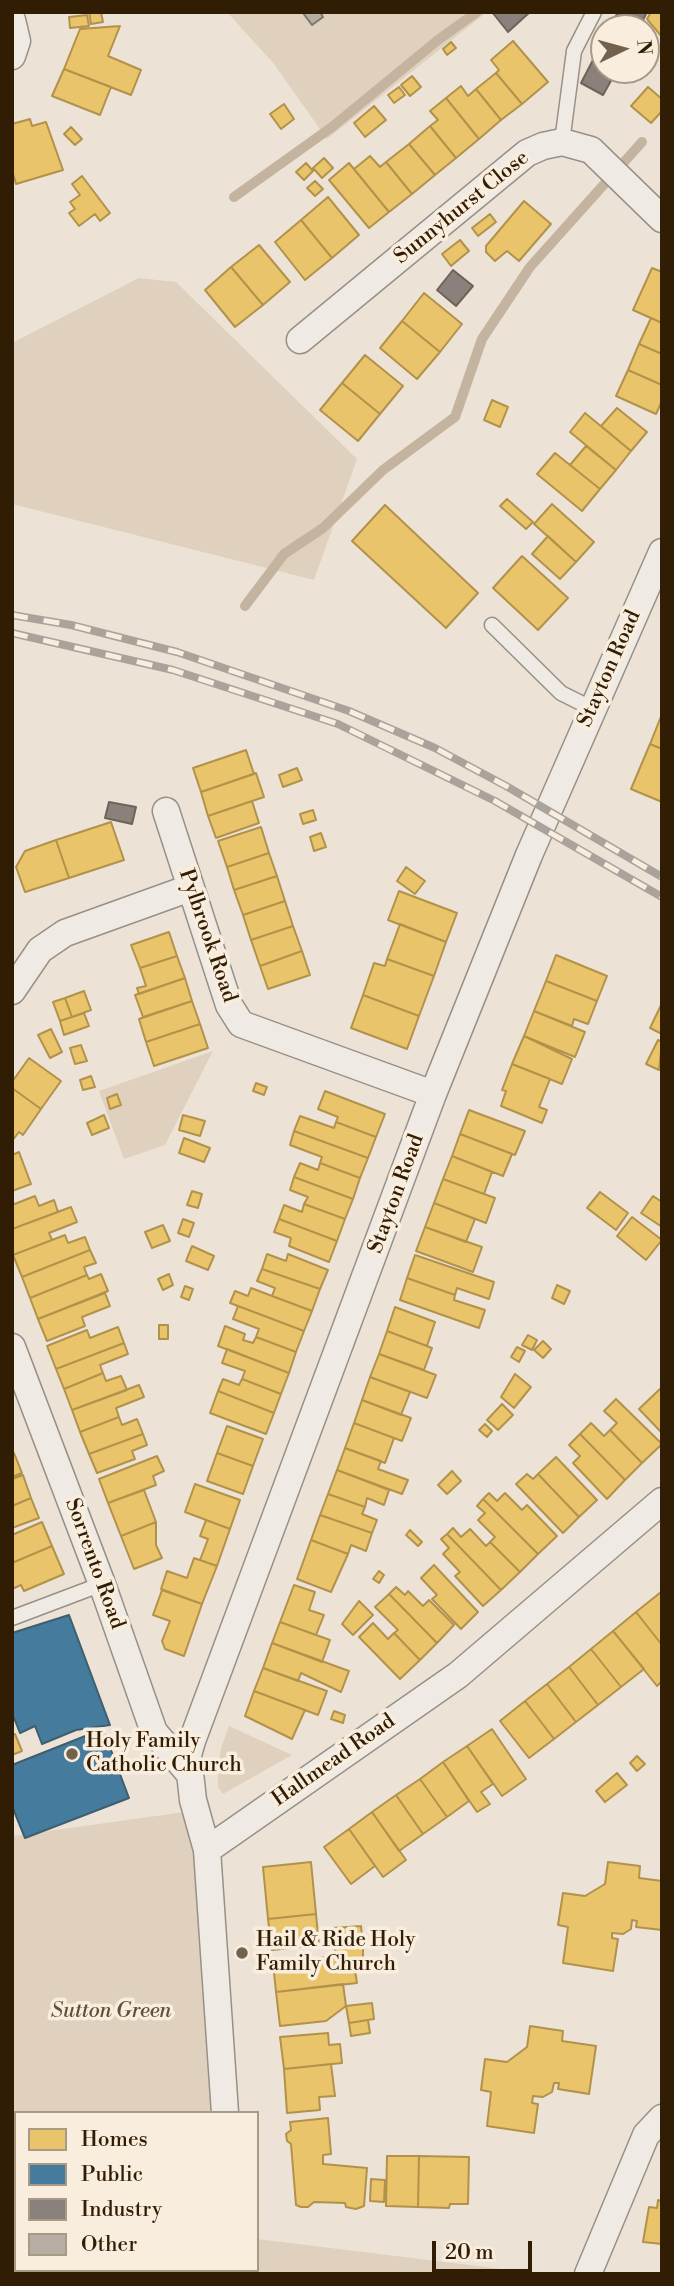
<!DOCTYPE html>
<style>
body{margin:0}
#map{position:relative;width:674px;height:2286px;overflow:hidden;background:#ece3d6;font-family:"Libre Bodoni",serif}
canvas{display:block}
.frame{position:absolute;inset:0;border:14px solid #311d03;pointer-events:none}
.legend{position:absolute;left:14px;top:2111px;width:245px;height:161px;box-sizing:border-box;background:#f9edde;border:2px solid #a99a86;margin:0;padding:9px 12px;list-style:none;font-size:21px;color:#311d03}
.legend li{display:flex;align-items:center;gap:14px;height:35px}
.legend b{width:35px;border:2px solid #a99a86}
.north{position:absolute;left:590px;top:14px;width:70px;height:70px;box-sizing:border-box;background:#f9edde;border:2px solid #a99a86;border-radius:50%;rotate:85deg;font-size:19px;font-weight:700;line-height:28px;text-align:center;color:#311d03}
.north::after{content:'';display:block;margin:auto;width:24px;height:32px;background:#72624d;clip-path:polygon(50% 0,100% 100%,50% 72%,0 100%)}
.scale{position:absolute;left:432px;top:2241px;width:100px;height:32px;box-sizing:border-box;border:4px solid #311d03;border-top:0;padding-left:9px;font-size:21px;line-height:24px;white-space:nowrap;color:#311d03;-webkit-text-stroke:5px #f9edde;paint-order:stroke}
</style>
<div id="map">
<canvas width="674" height="2286"></canvas>
<div class="frame"></div>
<ul class="legend">
<li><b style="height:19px;background:#e9c46a"></b>Homes</li>
<li><b style="height:19px;background:#457b9d"></b>Public</li>
<li><b style="height:19px;background:#8a817c"></b>Industry</li>
<li><b style="height:19px;background:#b6aea3"></b>Other</li>
</ul>
<div class="north">N</div>
<div class="scale">20 m</div>
</div>
<script>
const ctx = document.querySelector('canvas').getContext('2d');
ctx.lineJoin = 'round';
function fillPath(path, color) { ctx.fillStyle = color; ctx.fill(path, 'evenodd'); }
const poly = rows => new Path2D(rows.map(r => 'M' + r).join(''));
function trace(path, color, width, dash) { ctx.strokeStyle = color; ctx.lineWidth = width; ctx.lineCap = dash ? 'butt' : 'round'; ctx.setLineDash(dash || []); ctx.stroke(path); }
function write(font, color, halo, rows, align = 'center') {
  ctx.font = font + ' "Libre Bodoni",serif'; ctx.lineWidth = 7; ctx.setLineDash([]); ctx.textBaseline = 'middle'; ctx.strokeStyle = halo; ctx.fillStyle = color; for (const [text, x, y, turn = 0] of rows) {
    ctx.save(); ctx.translate(x, y); ctx.rotate((+turn || 0) * Math.PI / 180); ctx.textAlign = isNaN(turn) ? turn : align; if (halo) ctx.strokeText(text, 0, 0); ctx.fillText(text, 0, 0); ctx.restore();
  }
}
fillPath(poly([
 [227,12,487,12,327,139,274,64],
 [139,278,176,282,357,459,314,580,12,504,12,343],
 [213,1051,165,1145,124,1159,99,1091],
 [229,1726,292,1755,223,1794,218,1787,218,1771,221,1748],
 [185,1812,200,1857,217,2113,16,2113,16,2270,228,2270,228,2274,12,2274,12,1836],
 [257,2239,543,2274,241,2274,241,2270,257,2270]
]), '#dfd1be');
const homes = poly([
 [89,12,101,12,103,22,91,24,89,12],
 [651,12,662,12,662,37,647,19,651,12],
 [87,15,89,26,70,28,69,17,87,15],
 [120,26,108,56,141,70,131,95,64,69,80,29,120,26],
 [513,41,548,82,522,104,496,73,499,70,491,60,513,41],
 [451,42,456,48,447,55,443,49,451,42],
 [64,69,111,87,100,115,52,96,64,69],
 [496,73,522,104,501,120,476,89,496,73],
 [412,76,421,87,410,96,401,85,412,76],
 [461,86,468,96,476,89,501,120,479,139,446,98,461,86],
 [399,87,405,95,394,103,388,95,399,87],
 [648,87,662,99,662,111,651,123,631,106,648,87],
 [446,98,479,139,456,158,430,126,438,120,430,111,446,98],
 [284,104,294,119,281,129,270,114,284,104],
 [374,106,386,120,365,137,354,123,374,106],
 [30,119,32,126,46,122,63,170,16,184,12,170,12,124,30,119],
 [430,126,456,158,435,175,409,144,430,126],
 [71,127,82,139,75,145,64,134,71,127],
 [409,144,435,175,412,194,386,162,409,144],
 [370,156,380,167,386,162,412,194,389,212,354,169,370,156],
 [324,158,333,168,322,178,313,168,324,158],
 [306,163,313,171,304,180,296,172,306,163],
 [349,163,389,212,369,228,329,180,349,163],
 [82,176,110,213,100,221,95,214,79,226,69,213,75,209,70,202,80,195,72,184,82,176],
 [315,181,323,189,315,196,307,188,315,181],
 [328,197,359,235,332,258,301,220,328,197],
 [524,201,551,224,519,261,507,251,495,261,486,252,486,246,524,201],
 [490,214,496,222,478,236,472,228,490,214],
 [301,220,332,258,305,280,275,242,301,220],
 [460,240,469,251,451,266,442,254,460,240],
 [259,245,290,282,263,305,231,267,259,245],
 [231,267,263,305,235,327,205,290,231,267],
 [652,268,662,272,662,323,633,310,652,268],
 [424,293,462,324,440,352,402,321,424,293],
 [651,318,662,323,662,354,639,344,651,318],
 [402,321,440,352,417,379,380,348,402,321],
 [639,344,662,354,662,385,628,370,639,344],
 [365,355,403,386,380,414,342,383,365,355],
 [628,370,662,385,662,401,656,414,616,396,628,370],
 [342,383,380,414,358,441,320,410,342,383],
 [492,400,508,407,500,427,484,420,492,400],
 [617,408,647,432,631,451,601,426,617,408],
 [585,413,631,451,616,470,570,432,585,413],
 [586,446,616,470,600,489,570,465,586,446],
 [555,453,600,489,582,511,537,474,555,453],
 [507,499,533,522,526,529,500,506,507,499],
 [552,504,594,542,576,562,534,524,552,504],
 [385,505,478,593,446,628,352,541,385,505],
 [548,536,576,562,560,579,532,554,548,536],
 [522,556,568,598,538,630,493,588,522,556],
 [662,714,662,749,650,744,662,714],
 [650,744,662,749,662,802,631,789,650,744],
 [246,750,254,774,201,792,193,768,246,750],
 [297,768,302,780,283,787,279,775,297,768],
 [256,773,264,797,208,816,201,792,256,773],
 [252,801,259,823,216,838,208,816,252,801],
 [313,810,316,820,303,824,300,814,313,810],
 [111,822,124,860,69,878,56,840,111,822],
 [261,827,269,853,227,867,218,841,261,827],
 [321,833,326,847,314,851,310,837,321,833],
 [56,840,69,878,25,892,16,867,25,851,56,840],
 [269,853,277,876,234,890,227,867,269,853],
 [406,867,425,881,415,894,397,881,406,867],
 [277,876,285,901,243,915,234,890,277,876],
 [399,891,457,913,446,942,388,920,399,891],
 [285,901,293,926,251,940,243,915,285,901],
 [400,924,446,942,434,976,387,959,400,924],
 [293,926,302,951,260,966,251,940,293,926],
 [169,932,177,956,140,968,131,945,169,932],
 [302,951,310,975,268,989,260,966,302,951],
 [556,955,607,976,597,1001,546,981,556,955],
 [177,956,185,978,139,994,137,988,146,986,140,968,177,956],
 [387,959,434,976,419,1016,363,995,374,963,385,966,387,959],
 [185,978,192,1001,143,1017,135,995,185,978],
 [546,981,597,1001,588,1024,574,1019,572,1026,534,1011,546,981],
 [84,991,91,1010,72,1017,65,998,84,991],
 [363,995,419,1016,407,1049,351,1028,363,995],
 [65,998,72,1017,60,1021,53,1002,65,998],
 [192,1001,200,1024,146,1042,139,1019,192,1001],
 [662,1003,662,1034,650,1028,662,1003],
 [534,1011,585,1032,575,1057,524,1036,534,1011],
 [84,1013,89,1026,64,1035,60,1021,84,1013],
 [200,1024,208,1048,154,1066,146,1042,200,1024],
 [51,1029,62,1052,50,1058,38,1035,51,1029],
 [524,1036,572,1059,562,1084,512,1064,524,1036],
 [658,1040,662,1042,659,1070,646,1064,658,1040],
 [81,1045,87,1061,75,1064,70,1048,81,1045],
 [29,1058,61,1081,41,1109,12,1088,12,1082,29,1058],
 [512,1064,550,1079,539,1107,547,1110,542,1123,501,1106,506,1091,502,1090,512,1064],
 [91,1076,95,1087,83,1090,80,1080,91,1076],
 [256,1083,267,1087,264,1095,253,1091,256,1083],
 [12,1088,41,1109,23,1135,19,1132,12,1141,12,1088],
 [325,1091,385,1114,376,1137,336,1122,338,1117,318,1109,325,1091],
 [117,1094,121,1105,110,1109,107,1098,117,1094],
 [469,1110,525,1131,515,1155,460,1134,469,1110],
 [104,1115,109,1128,92,1135,87,1123,104,1115],
 [183,1115,205,1121,200,1136,179,1130,183,1115],
 [300,1116,334,1128,336,1122,376,1137,368,1158,294,1131,300,1116],
 [294,1131,368,1158,360,1178,320,1163,322,1157,290,1145,294,1131],
 [460,1134,512,1154,503,1176,452,1156,460,1134],
 [184,1138,210,1148,204,1162,179,1153,184,1138],
 [19,1152,31,1184,12,1191,12,1155,19,1152],
 [452,1156,492,1172,484,1194,443,1179,452,1156],
 [300,1163,318,1170,320,1163,360,1178,353,1199,294,1177,300,1163],
 [294,1177,353,1199,345,1219,304,1204,308,1197,290,1190,294,1177],
 [443,1179,495,1198,486,1223,434,1203,443,1179],
 [192,1191,202,1194,198,1208,187,1205,192,1191],
 [600,1192,628,1213,616,1230,587,1208,600,1192],
 [35,1196,39,1206,54,1200,58,1212,12,1229,12,1205,35,1196],
 [653,1196,662,1202,662,1227,641,1213,653,1196],
 [434,1203,475,1219,466,1242,425,1227,434,1203],
 [304,1204,345,1219,337,1241,279,1219,284,1205,302,1212,304,1204],
 [71,1207,77,1222,49,1233,52,1240,13,1255,12,1229,71,1207],
 [632,1217,662,1240,646,1260,617,1236,632,1217],
 [183,1219,194,1223,189,1237,178,1233,183,1219],
 [279,1219,337,1241,329,1262,289,1246,291,1238,274,1232,279,1219],
 [163,1225,170,1241,152,1248,145,1232,163,1225],
 [425,1227,482,1247,473,1272,416,1251,425,1227],
 [65,1235,68,1243,85,1237,90,1250,22,1277,13,1255,65,1235],
 [192,1246,214,1256,208,1270,186,1261,192,1246],
 [90,1250,96,1263,84,1267,87,1275,30,1298,22,1277,90,1250],
 [267,1254,286,1261,288,1254,328,1270,320,1289,262,1269,267,1254],
 [415,1255,494,1282,489,1299,457,1288,455,1295,407,1278,415,1255],
 [262,1269,320,1289,312,1311,272,1296,275,1288,257,1281,262,1269],
 [101,1274,108,1291,38,1319,30,1298,87,1275,89,1279,101,1274],
 [169,1274,173,1285,163,1290,158,1279,169,1274],
 [407,1278,455,1295,454,1300,485,1310,479,1328,400,1300,407,1278],
 [557,1285,570,1291,564,1304,552,1298,557,1285],
 [185,1286,193,1289,189,1300,181,1297,185,1286],
 [251,1288,312,1311,304,1331,230,1303,235,1291,248,1296,251,1288],
 [105,1293,110,1306,82,1317,85,1326,47,1341,38,1319,105,1293],
 [238,1306,304,1331,296,1352,256,1337,259,1329,233,1319,238,1306],
 [395,1307,435,1322,427,1346,387,1331,395,1307],
 [159,1325,168,1325,168,1339,159,1339,159,1325],
 [225,1326,245,1334,243,1340,253,1343,256,1337,296,1352,289,1373,218,1346,225,1326],
 [118,1327,124,1343,56,1369,47,1346,87,1330,90,1338,118,1327],
 [387,1331,432,1348,424,1370,379,1354,387,1331],
 [528,1335,537,1340,532,1350,522,1345,528,1335],
 [543,1341,551,1349,543,1358,534,1350,543,1341],
 [124,1343,128,1354,100,1365,103,1373,64,1389,56,1369,124,1343],
 [517,1347,525,1351,519,1362,511,1357,517,1347],
 [227,1349,289,1373,281,1394,242,1379,245,1371,222,1363,227,1349],
 [379,1354,436,1375,427,1398,370,1377,379,1354],
 [103,1373,106,1381,121,1376,127,1390,72,1410,64,1389,103,1373],
 [515,1374,531,1387,514,1408,501,1397,515,1374],
 [370,1377,410,1392,401,1415,362,1400,370,1377],
 [223,1379,239,1385,242,1379,281,1394,274,1413,218,1391,223,1379],
 [139,1385,144,1397,116,1408,119,1417,80,1432,72,1410,139,1385],
 [661,1388,662,1389,662,1433,639,1409,661,1388],
 [218,1391,274,1413,266,1434,210,1413,218,1391],
 [616,1399,662,1444,642,1463,610,1430,617,1423,604,1411,616,1399],
 [362,1400,411,1418,402,1441,354,1423,362,1400],
 [502,1404,513,1415,498,1430,487,1420,502,1404],
 [119,1417,122,1425,137,1419,143,1434,89,1454,80,1432,119,1417],
 [354,1423,394,1438,385,1463,345,1448,354,1423],
 [591,1423,604,1436,610,1430,642,1463,625,1480,580,1434,591,1423],
 [485,1424,492,1431,487,1437,479,1430,485,1424],
 [227,1426,263,1439,253,1466,217,1453,227,1426],
 [143,1434,147,1445,132,1451,135,1459,97,1473,89,1454,143,1434],
 [580,1434,625,1480,607,1499,573,1463,580,1456,569,1445,580,1434],
 [345,1448,381,1461,378,1469,408,1480,402,1494,337,1470,345,1448],
 [14,1453,22,1473,12,1477,12,1454,14,1453],
 [217,1453,253,1466,243,1494,207,1481,217,1453],
 [157,1456,164,1471,153,1476,156,1485,108,1503,99,1479,157,1456],
 [556,1457,597,1500,579,1517,538,1474,556,1457],
 [337,1470,389,1490,384,1505,367,1498,365,1507,328,1494,337,1470],
 [452,1471,461,1481,447,1494,438,1485,452,1471],
 [527,1474,533,1479,538,1474,579,1517,563,1533,516,1484,527,1474],
 [23,1475,31,1498,12,1506,12,1479,23,1475],
 [195,1484,240,1500,230,1529,185,1512,195,1484],
 [144,1490,156,1522,121,1536,108,1503,144,1490],
 [489,1493,497,1501,505,1493,522,1510,527,1505,557,1536,538,1554,483,1499,489,1493],
 [328,1494,365,1507,362,1514,377,1520,372,1533,320,1515,328,1494],
 [31,1498,39,1518,12,1528,12,1506,31,1498],
 [483,1499,538,1554,520,1572,490,1542,495,1537,478,1520,485,1513,477,1506,483,1499],
 [320,1515,372,1533,366,1551,351,1545,348,1554,311,1540,320,1515],
 [206,1520,230,1529,217,1566,200,1560,208,1539,200,1536,206,1520],
 [42,1522,52,1546,12,1563,12,1535,42,1522],
 [156,1522,156,1545,162,1558,134,1569,121,1536,156,1522],
 [453,1528,461,1537,470,1529,486,1546,490,1542,520,1572,501,1590,447,1534,453,1528],
 [410,1530,422,1542,418,1546,406,1535,410,1530],
 [447,1534,501,1590,483,1606,455,1576,460,1572,443,1554,449,1548,441,1539,447,1534],
 [311,1540,348,1554,331,1592,297,1579,311,1540],
 [52,1546,64,1574,24,1591,21,1585,12,1589,12,1563,52,1546],
 [194,1558,217,1566,202,1604,161,1589,167,1571,187,1578,194,1558],
 [434,1565,478,1612,461,1629,432,1599,437,1595,421,1578,434,1565],
 [379,1571,384,1575,379,1583,373,1579,379,1571],
 [294,1585,315,1592,309,1610,324,1615,316,1635,280,1622,294,1585],
 [396,1587,405,1595,408,1591,423,1606,429,1600,454,1625,437,1643,389,1594,396,1587],
 [162,1590,202,1604,184,1656,165,1649,162,1641,170,1621,153,1615,162,1590],
 [661,1592,662,1593,662,1645,636,1612,661,1592],
 [389,1594,437,1643,420,1660,394,1633,398,1630,375,1607,389,1594],
 [359,1601,373,1615,353,1635,342,1624,359,1601],
 [636,1612,662,1645,662,1681,657,1686,613,1631,636,1612],
 [280,1622,330,1640,322,1662,272,1643,280,1622],
 [373,1623,388,1639,394,1633,420,1660,400,1679,359,1637,373,1623],
 [613,1631,644,1669,621,1687,591,1649,613,1631],
 [272,1643,349,1671,341,1692,301,1673,298,1681,263,1668,272,1643],
 [591,1649,621,1687,598,1705,569,1667,591,1649],
 [569,1667,598,1705,576,1722,547,1684,569,1667],
 [263,1668,327,1691,318,1715,254,1691,263,1668],
 [547,1684,576,1722,554,1739,525,1701,547,1684],
 [254,1691,305,1710,292,1739,245,1716,254,1691],
 [525,1701,554,1739,529,1758,500,1721,525,1701],
 [334,1711,345,1715,343,1723,331,1719,334,1711],
 [492,1729,526,1779,502,1796,467,1746,492,1729],
 [15,1734,22,1751,12,1755,12,1735,15,1734],
 [467,1746,493,1784,481,1792,490,1804,477,1812,443,1762,467,1746],
 [637,1756,645,1764,637,1771,630,1763,637,1756],
 [443,1762,469,1801,447,1817,420,1779,443,1762],
 [617,1773,627,1785,605,1802,596,1791,617,1773],
 [420,1779,447,1817,423,1834,396,1795,420,1779],
 [396,1795,423,1834,399,1851,372,1812,396,1795],
 [372,1812,406,1860,383,1877,349,1829,372,1812],
 [349,1829,375,1866,351,1884,324,1847,349,1829],
 [311,1862,316,1914,268,1919,263,1867,311,1862],
 [608,1862,640,1866,639,1878,662,1881,662,1930,636,1927,637,1921,632,1920,631,1929,623,1934,612,1933,612,1938,618,1939,613,1971,563,1963,568,1927,558,1925,563,1893,585,1896,605,1884,608,1862],
 [316,1914,319,1945,272,1950,268,1919,316,1914],
 [361,1926,363,1946,335,1948,333,1928,361,1926],
 [363,1946,363,1959,336,1962,335,1948,363,1946],
 [336,1956,337,1966,354,1964,357,1983,276,1992,273,1963,336,1956],
 [343,1984,346,2006,326,2021,280,2026,276,1992,343,1984],
 [372,2003,374,2019,349,2023,346,2006,372,2003],
 [368,2020,370,2033,351,2036,349,2023,368,2020],
 [530,2026,563,2031,562,2041,596,2046,589,2094,558,2089,559,2083,554,2083,552,2092,543,2097,533,2096,532,2103,538,2104,534,2133,487,2126,491,2092,481,2090,485,2059,507,2062,527,2047,530,2026],
 [328,2033,329,2045,340,2044,342,2063,284,2069,280,2037,328,2033],
 [331,2064,335,2096,319,2097,320,2110,287,2113,284,2069,331,2064],
 [328,2118,331,2154,323,2155,323,2164,367,2168,364,2206,356,2209,346,2207,345,2203,314,2202,308,2207,301,2207,296,2205,291,2144,287,2141,286,2134,291,2130,290,2122,328,2118],
 [387,2156,419,2156,418,2207,386,2206,387,2156],
 [419,2156,469,2157,468,2204,450,2204,449,2208,418,2207,419,2156],
 [371,2179,385,2180,384,2202,370,2201,371,2179],
 [658,2200,662,2201,662,2244,643,2242,649,2207,657,2208,658,2200]
]);
fillPath(homes, '#e9c46a');
trace(homes, '#b2924b', 2);
const public = poly([
 [69,1615,110,1725,76,1730,42,1744,35,1726,20,1733,12,1713,12,1633,69,1615],
 [103,1729,129,1798,25,1838,12,1806,12,1765,103,1729]
]);
fillPath(public, '#457b9d');
trace(public, '#3f5f6f', 2);
const industry = poly([
 [492,12,530,12,508,32,492,12],
 [618,12,647,12,639,28,610,28,618,12],
 [604,39,604,70,617,70,603,95,581,83,604,39],
 [453,270,473,286,456,306,437,290,453,270],
 [109,802,136,807,132,824,105,818,109,802]
]);
fillPath(industry, '#8a817c');
trace(industry, '#6f6358', 2);
trace(poly([
 [234,197,332,127,438,40,477,12],
 [245,606,284,554,323,528,383,470,455,417,482,339,530,267,642,142]
]), '#c4b49f', 10);
const building = poly([
 [320,12,323,17,312,25,303,13,320,12]
]);
fillPath(building, '#b6aea3');
trace(building, '#7d756a', 2);
const lane = poly([
 [562,142,574,51,594,12],
 [492,625,561,693,591,708],
 [12,1618,102,1584]
]);
const street = poly([
 [12,20,17,41,12,56],
 [300,340,527,153,543,146,562,142,591,150,662,219],
 [166,811,229,1005,241,1024,433,1094],
 [12,991,40,950,65,933,190,888],
 [12,1347,102,1584,154,1732,189,1773],
 [207,1850,458,1675,662,1501],
 [225,2113,207,1850,193,1800,188,1755,192,1741,433,1094,529,855,662,552],
 [235,2270,235,2274],
 [588,2274,646,2135,662,2118]
]);
trace(lane, '#989086', 17);
trace(street, '#989086', 29);
trace(lane, '#efebe4', 14);
trace(street, '#efebe4', 26);
const rail = poly([
 [12,615,71,625,177,652,349,711,435,748,506,786,662,877],
 [12,633,173,670,338,724,495,801,662,897]
]);
trace(rail, '#aaa39b', 8);
trace(rail, '#f9edde', 5, [16]);
for (const [x, y, r, color] of [
 [72,1754,7,"#72624d"],
 [242,1953,7,"#72624d"]
]) { const dot = new Path2D(); dot.arc(x, y, r, 0, 2 * Math.PI); ctx.fillStyle = color; ctx.fill(dot); trace(dot, '#f9edde', 2.5); }
write('21px', '#311d03', '#f9edde', [
 ["Sunnyhurst Close",462,208,-39],
 ["Stayton Road",610,669,-66],
 ["Pylbrook Road",207,936,71],
 ["Stayton Road",397,1194,-70],
 ["Sorrento Road",94,1564,70],
 ["Hallmead Road",334,1761,-35]
]);
write('21px', '#311d03', '#f9edde', [
 ["Holy Family",86,1742],
 ["Catholic Church",86,1766],
 ["Hail & Ride Holy",256,1941],
 ["Family Church",256,1965]
], 'left');
write('italic 21px', '#624f35', '#f9edde', [
 ["Sutton Green",111,2012]
]);
</script>
